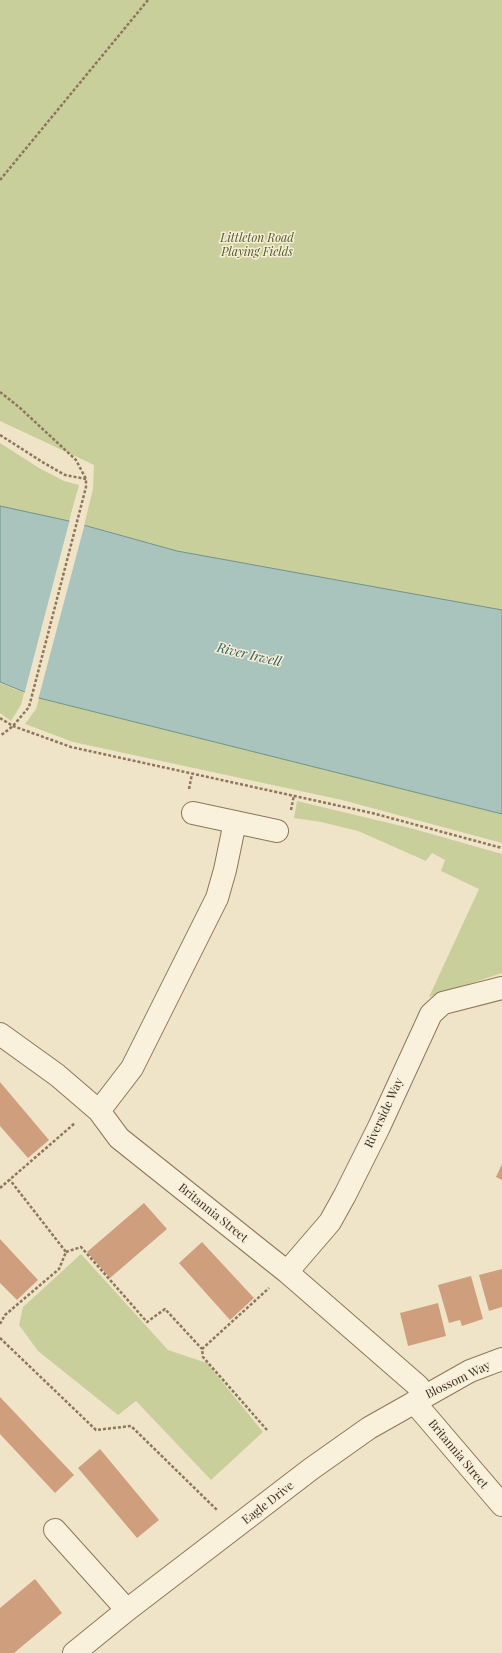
<!DOCTYPE html>
<style>
body{margin:0}
canvas{display:block;background:#f0e4c8}
</style>
<canvas width="502" height="1653"></canvas>
<script>
const ctx = document.querySelector('canvas').getContext('2d');
ctx.lineJoin = 'round';
function fillPath(path, color) { ctx.fillStyle = color; ctx.fill(path, 'evenodd'); }
const poly = rows => new Path2D(rows.map(r => 'M' + r).join(''));
function trace(path, color, width, dash) { ctx.strokeStyle = color; ctx.lineWidth = width; ctx.lineCap = dash ? 'butt' : 'round'; ctx.setLineDash(dash || []); ctx.stroke(path); }
function write(font, color, halo, rows, align = 'center') {
  ctx.font = font + ' "Playfair Display",serif'; ctx.lineWidth = 3; ctx.setLineDash([]); ctx.textBaseline = 'middle'; ctx.strokeStyle = halo; ctx.fillStyle = color; for (const [text, x, y, turn = 0] of rows) {
    ctx.save(); ctx.translate(x, y); ctx.rotate((+turn || 0) * Math.PI / 180); ctx.textAlign = isNaN(turn) ? turn : align; if (halo) ctx.strokeText(text, 0, 0); ctx.fillText(text, 0, 0); ctx.restore();
  }
}
fillPath(poly([
 [0,0,502,0,502,610,177,551,84,525,93,489,94,465,0,421],
 [0,443,39,468,64,481,79,485,69,521,0,506],
 [0,683,24,693,21,705,11,721,0,713],
 [39,698,502,814,502,843,342,800,73,742,25,724,36,709],
 [297,801,414,829,502,854,502,973,429,997,479,889,441,871,445,860,432,853,426,861,358,831,321,822,294,818],
 [81,1254,168,1350,207,1363,263,1432,211,1480,136,1401,118,1415,38,1351,19,1325,23,1307]
]), '#c9cf9b');
const water = poly([
 [0,506,69,521,177,551,502,610,502,814,39,698,0,682,0,506]
]);
fillPath(water, '#a9c4bc');
trace(water, '#6f938a', 1);
fillPath(poly([
 [70,519,85,523,38,700,24,695]
]), '#f0e4c8');
fillPath(poly([
 [0,1082,49,1140,28,1158,0,1126],
 [502,1164,502,1180,496,1177],
 [144,1203,167,1229,110,1278,87,1252],
 [0,1239,38,1280,17,1300,0,1283],
 [202,1242,254,1298,230,1320,179,1263],
 [502,1269,502,1307,489,1311,479,1275],
 [471,1276,483,1319,462,1326,460,1320,449,1323,438,1285],
 [438,1303,446,1336,408,1346,400,1313],
 [0,1397,74,1475,55,1493,0,1434],
 [100,1449,159,1520,137,1538,78,1468],
 [35,1579,62,1613,14,1653,0,1653,0,1608]
]), '#cf9f7d');
const minor = poly([
 [193,813,277,831],
 [0,1034,57,1075,99,1111,119,1138,287,1272,418,1386,425,1396],
 [99,1111,132,1068,217,898,225,870,235,822],
 [287,1272,330,1222,345,1195,379,1127,431,1014,443,1003,502,988],
 [414,1402,502,1505],
 [55,1530,127,1610,74,1653],
 [127,1610,311,1469,369,1428,470,1371,502,1359]
]);
trace(minor, '#8d765c', 24);
trace(poly([
 [0,180,148,0],
 [0,392,19,407,76,460,86,479,86,487,29,707,13,726,0,736],
 [0,435,44,463,65,475,86,479],
 [0,718,13,726,71,747,372,813,502,848],
 [189,789,192,774],
 [291,810,294,795],
 [0,1188,75,1123],
 [66,1252,81,1247,147,1322,165,1309,202,1349],
 [0,1324,5,1315,59,1269,66,1252,10,1180],
 [0,1338,96,1430,131,1426,218,1511],
 [267,1430,203,1357,202,1349,269,1288]
]), '#8d765c', 2.5, [3, 2]);
trace(minor, '#faf1dc', 22);
write('italic 12px', '#4d5a26', '#f7eed8', [
 ["Littleton Road",257,238],
 ["Playing Fields",257,252]
]);
write('12px', '#3d2e20', '#f7eed8', [
 ["Riverside Way",384,1113,-65],
 ["Britannia Street",213,1213,39],
 ["Blossom Way",458,1380,-26],
 ["Britannia Street",458,1454,50],
 ["Eagle Drive",268,1503,-38]
]);
write('italic 13px', '#2f5d5a', '#f7eed8', [
 ["River Irwell",249,655,13]
]);
</script>
